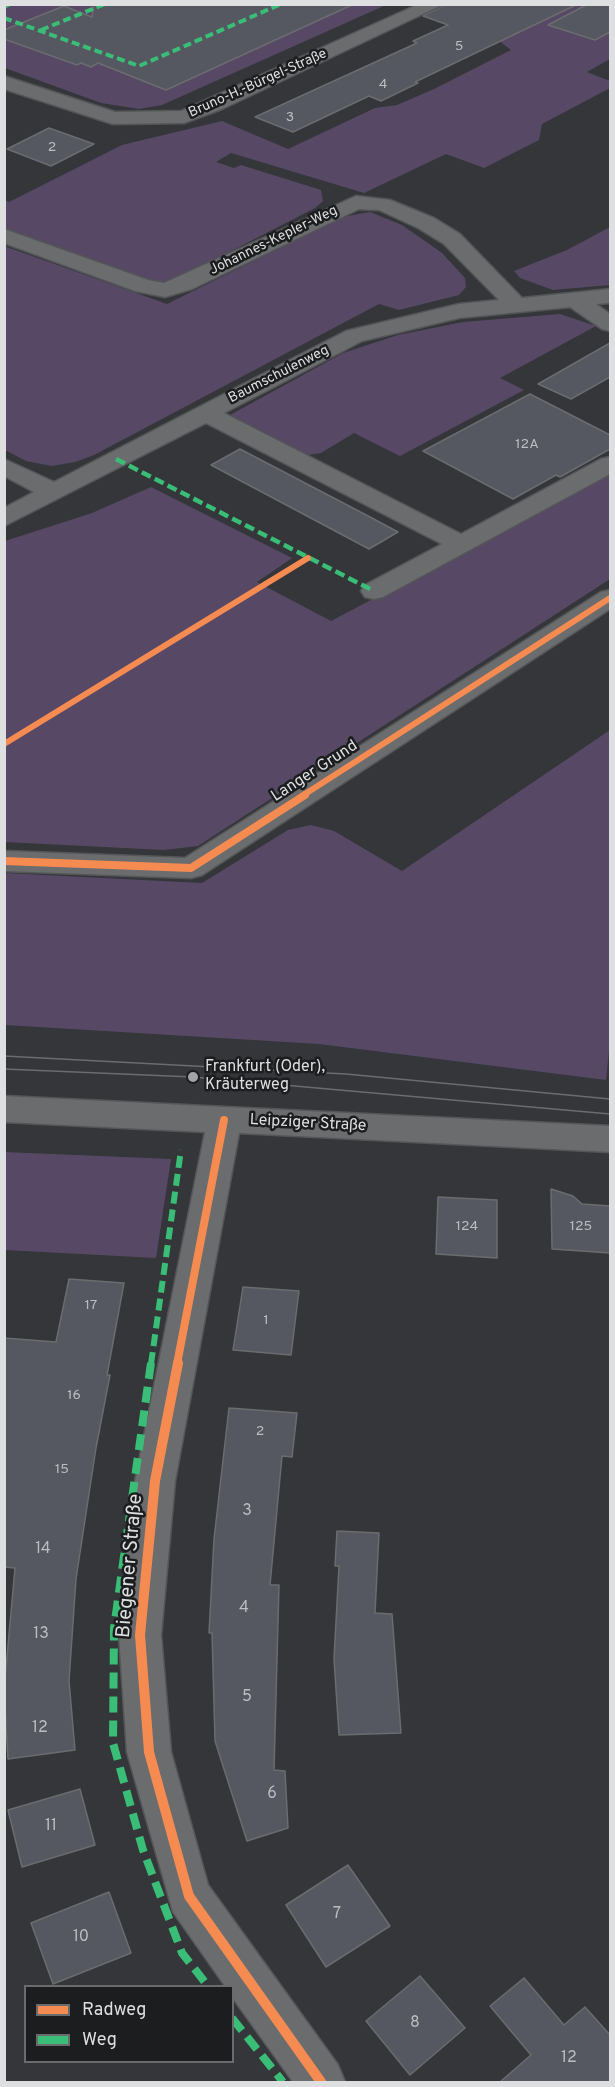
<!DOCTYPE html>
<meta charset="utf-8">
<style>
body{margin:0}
#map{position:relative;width:615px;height:2087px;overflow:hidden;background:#343639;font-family:Overpass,sans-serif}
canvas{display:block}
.frame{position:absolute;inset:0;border:6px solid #dddfe1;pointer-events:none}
.legend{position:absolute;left:24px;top:1985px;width:210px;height:78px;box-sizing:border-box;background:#1c1d1f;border:2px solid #696b6d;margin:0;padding:8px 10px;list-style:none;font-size:18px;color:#dddfe1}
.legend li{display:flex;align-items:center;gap:12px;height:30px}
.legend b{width:30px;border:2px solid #696b6d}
</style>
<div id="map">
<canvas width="615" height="2087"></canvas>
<div class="frame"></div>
<ul class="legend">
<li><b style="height:8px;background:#f68b52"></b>Radweg</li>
<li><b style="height:8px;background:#3abd76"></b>Weg</li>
</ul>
</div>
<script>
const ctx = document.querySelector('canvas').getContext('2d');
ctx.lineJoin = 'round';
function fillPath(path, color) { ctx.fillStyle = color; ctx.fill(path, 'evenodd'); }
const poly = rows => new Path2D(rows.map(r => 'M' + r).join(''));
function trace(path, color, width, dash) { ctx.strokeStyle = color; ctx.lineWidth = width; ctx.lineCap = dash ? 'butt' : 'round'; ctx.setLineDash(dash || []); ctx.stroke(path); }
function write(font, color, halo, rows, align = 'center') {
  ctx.font = font + ' Overpass,sans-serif'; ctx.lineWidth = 5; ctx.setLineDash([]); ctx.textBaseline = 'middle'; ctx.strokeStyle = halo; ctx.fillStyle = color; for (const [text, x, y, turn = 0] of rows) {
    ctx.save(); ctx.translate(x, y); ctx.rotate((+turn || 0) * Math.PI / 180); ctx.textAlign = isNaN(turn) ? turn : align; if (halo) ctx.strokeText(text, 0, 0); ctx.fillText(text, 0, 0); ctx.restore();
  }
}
fillPath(poly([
 [4,5,386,5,162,105,139,109,101,103,5,68],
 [560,5,587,5,548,25,595,40,610,32,610,59,587,72,610,81,610,88,542,124,539,140,484,168,446,154,364,193,231,153,216,162,234,168,241,165,321,190,323,201,315,208,171,282,159,284,149,284,5,230,4,200,9,202,19,197,122,145,222,121,288,149,375,108,397,105,434,89,511,50,494,37],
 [370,212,402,225,442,253,465,278,466,287,459,295,399,310,379,304,94,455,75,462,52,466,26,461,5,450,4,246,167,304,342,217],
 [610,227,610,285,553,290,520,278,514,271,567,250],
 [560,314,596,326,500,378,524,390,400,456,354,433,321,453,308,455,230,415,343,353,398,335,463,322],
 [610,474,610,579,198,846,164,850,5,842,5,541,92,513,151,487,292,558,257,582,331,621],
 [610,730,610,1041,606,1080,319,1044,5,1025,5,873,202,883,288,830,311,825,334,831,402,871],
 [4,1152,171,1159,156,1258,5,1250]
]), '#574966');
const building = poly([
 [94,4,354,4,166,90,98,63,91,67,81,63,77,65,4,39,4,30,64,6,92,17,94,4],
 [446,4,578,4,415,82,418,83,381,101,369,96,293,132,255,117,417,43,413,41,448,25,423,16,446,4],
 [588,4,610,4,610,32,595,40,548,25,588,4],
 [49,128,94,144,51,166,7,149,49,128],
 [610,343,610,377,571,399,538,384,610,343],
 [530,394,610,435,610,449,560,477,556,475,513,499,423,451,530,394],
 [240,449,370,517,398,532,369,549,211,465,240,449],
 [551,1189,573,1196,582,1204,610,1206,610,1253,552,1249,551,1189],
 [438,1197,497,1200,497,1258,436,1254,438,1197],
 [69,1279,124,1283,107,1375,110,1375,96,1448,76,1579,69,1681,75,1750,8,1759,4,1690,15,1568,4,1567,4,1338,56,1342,69,1279],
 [243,1287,299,1291,291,1355,233,1350,243,1287],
 [229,1408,297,1413,292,1457,282,1456,270,1585,279,1585,274,1770,285,1771,288,1828,247,1841,215,1741,212,1633,209,1633,214,1539,229,1408],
 [337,1531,379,1533,375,1613,392,1614,401,1733,339,1735,334,1659,339,1566,335,1566,337,1531],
 [80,1789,95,1845,22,1867,8,1810,80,1789],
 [348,1865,390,1926,326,1967,286,1905,348,1865],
 [109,1892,131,1953,53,1984,31,1923,109,1892],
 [420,1976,465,2028,410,2075,366,2021,420,1976],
 [524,1978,564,2025,585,2007,610,2035,610,2082,500,2082,531,2055,490,2006,524,1978]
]);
fillPath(building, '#565861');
trace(building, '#6b6c6e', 1.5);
const minor = poly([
 [419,4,444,4,222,109,184,123,113,124,4,89,4,76,115,112,181,111,419,4],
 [356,196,390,200,434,218,460,234,522,298,610,289,610,303,596,304,610,314,610,331,602,329,570,307,459,318,362,341,224,413,461,534,601,459,610,457,610,474,383,597,374,599,365,597,361,591,365,585,442,544,206,423,4,526,4,508,34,492,4,476,4,459,54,482,346,331,459,304,499,300,444,244,418,228,379,210,359,209,192,289,165,297,135,291,4,243,4,229,148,280,164,283,356,196],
 [610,590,610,609,202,875,191,878,4,871,4,851,185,858,601,592,610,590],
 [4,1096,610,1126,610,1152,239,1133,175,1481,161,1635,171,1752,208,1885,338,2065,345,2082,293,2082,232,1997,232,1986,225,1986,173,1912,127,1752,119,1635,135,1481,205,1132,4,1122,4,1096]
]);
trace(minor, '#535557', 3);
fillPath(minor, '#6a6c6d');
trace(poly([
 [4,1056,346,1074,610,1099],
 [4,1069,193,1077,610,1114]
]), '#6b6c6f', 1.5);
trace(poly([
 [4,7,10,4],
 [4,18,139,66,281,4],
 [41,30,105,4]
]), '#3abd76', 4, [8, 4]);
trace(poly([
 [116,459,374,591]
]), '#3abd76', 4.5, [10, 4.5]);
trace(poly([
 [151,1364,181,1150]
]), '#3abd76', 6, [12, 6]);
trace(poly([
 [151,1363,114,1628,113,1743,143,1850,182,1953,208,1986],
 [232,2018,283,2082]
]), '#3abd76', 8, [16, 8]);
trace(poly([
 [4,744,308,558],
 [302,796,610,598]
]), '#f68b52', 6);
trace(poly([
 [4,861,191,868,305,795],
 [177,1364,224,1120]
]), '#f68b52', 8);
trace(poly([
 [178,1363,155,1481,140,1635,149,1752,189,1896,321,2082]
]), '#f68b52', 10);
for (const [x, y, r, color] of [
 [193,1077,6,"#a2a4a6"]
]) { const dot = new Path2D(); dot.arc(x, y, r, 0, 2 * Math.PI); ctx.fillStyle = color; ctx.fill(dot); trace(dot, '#1c1d1f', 2); }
write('14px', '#bbbdc1', null, [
 ["5",459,47],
 ["4",383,85],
 ["3",290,118],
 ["2",52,148],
 ["12A",527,445],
 ["124",467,1227],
 ["125",581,1227],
 ["17",91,1306],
 ["1",266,1321],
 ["16",74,1396],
 ["2",260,1432],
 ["15",62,1470]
]);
write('14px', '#dddfe1', '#1c1d1f', [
 ["Bruno-H.-Bürgel-Straße",258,84,-24],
 ["Johannes-Kepler-Weg",274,241,-26],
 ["Baumschulenweg",279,375,-27]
]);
write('16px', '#dddfe1', '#1c1d1f', [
 ["Langer Grund",315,772,-33],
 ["Leipziger Straße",308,1124,3]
]);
write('16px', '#dddfe1', '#1c1d1f', [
 ["Frankfurt (Oder),",205,1068],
 ["Kräuterweg",205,1086]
], 'left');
write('16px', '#bbbdc1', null, [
 ["3",247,1512],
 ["14",43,1550],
 ["4",244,1609],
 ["13",41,1635],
 ["5",247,1698],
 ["12",40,1729],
 ["6",272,1795],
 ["11",51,1827],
 ["7",337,1915],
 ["10",81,1938],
 ["8",415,2024],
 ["12",569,2059]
]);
write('20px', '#dddfe1', '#1c1d1f', [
 ["Biegener Straße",131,1566,-85]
]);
</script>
